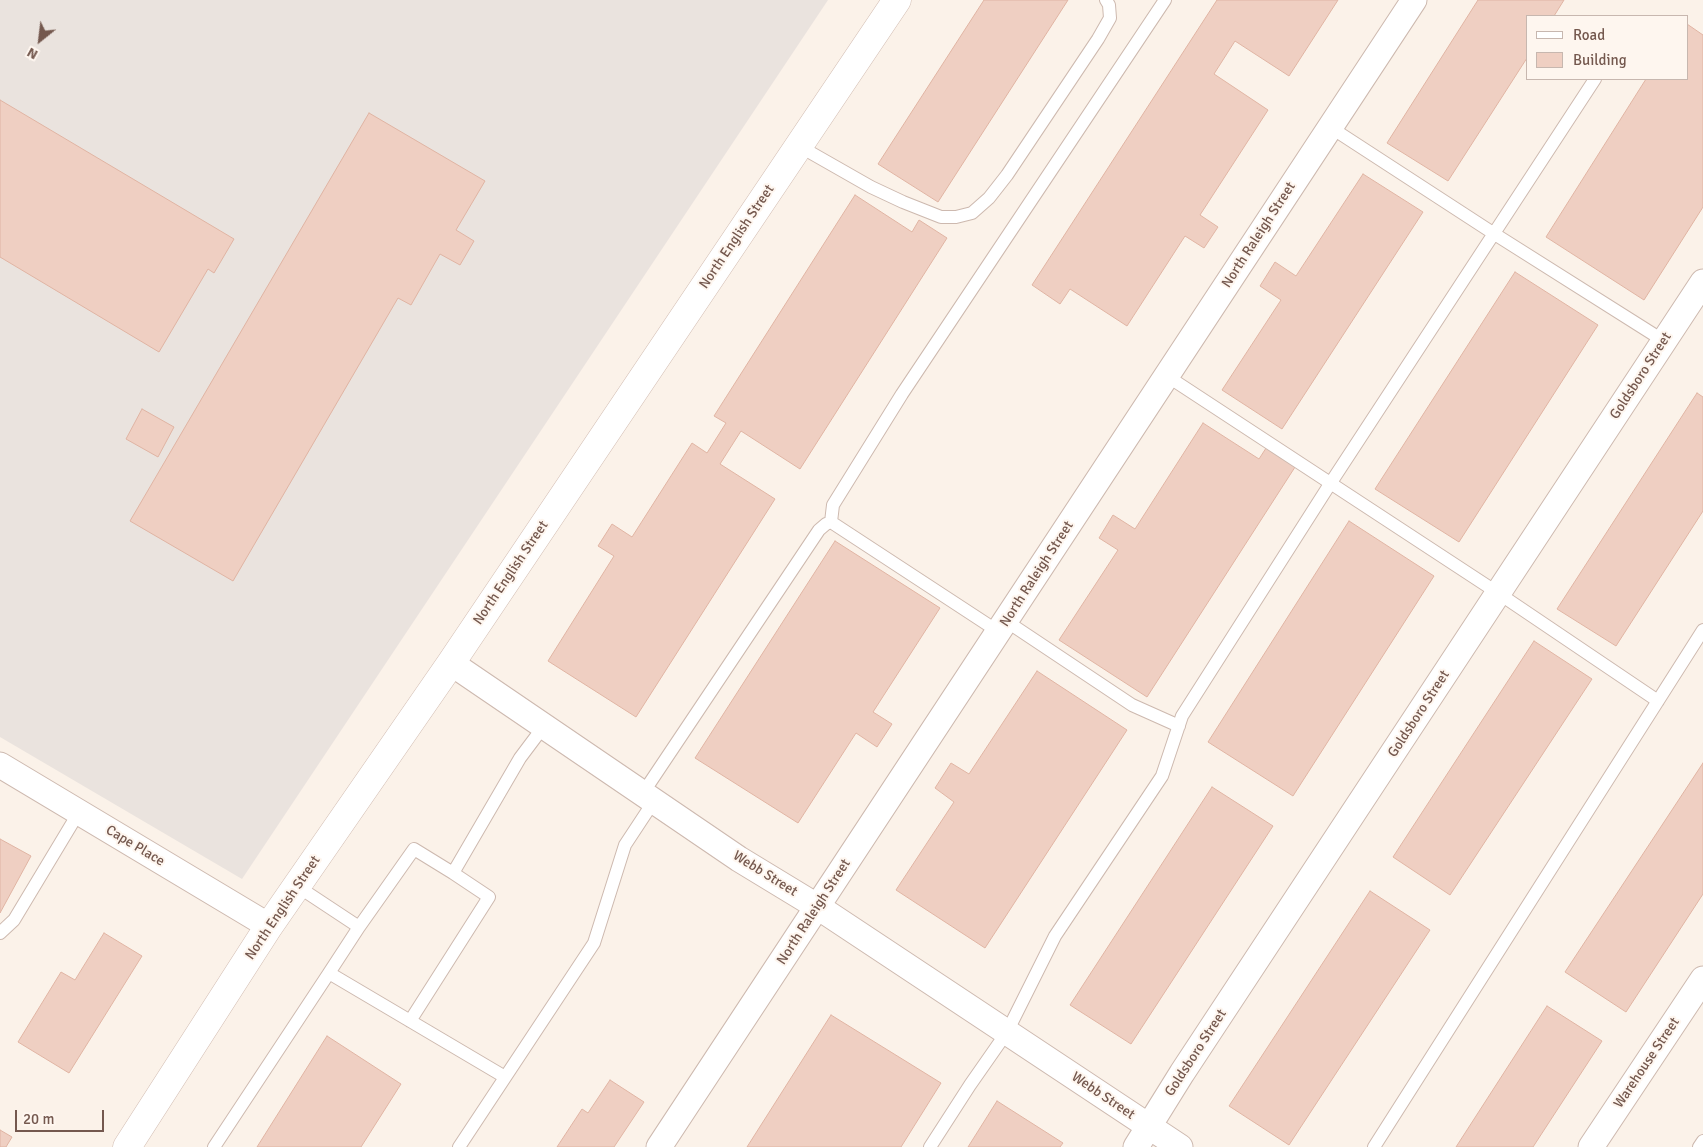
<!DOCTYPE html>
<style>
body{margin:0}
#map{position:relative;width:1703px;height:1147px;overflow:hidden;background:#fbf2e9;font-family:Signika,sans-serif}
canvas{display:block}
.legend{position:absolute;left:1526px;top:15px;width:162px;height:65px;box-sizing:border-box;background:#fef6ef;border:1px solid #c7b7af;margin:0;padding:6px 9px;list-style:none;font-size:15px;color:#74584e}
.legend li{display:flex;align-items:center;gap:10px;height:25px}
.legend b{width:25px;border:1px solid #c7b7af}
.north{position:absolute;left:15px;top:15px;width:50px;height:50px;-webkit-text-stroke:4px #fef6ef;paint-order:stroke;rotate:209deg;font-size:14px;font-weight:700;line-height:20px;text-align:center;color:#74584e}
.north::after{content:'';display:block;margin:auto;width:18px;height:22px;background:#74584e;clip-path:polygon(50% 0,100% 100%,50% 72%,0 100%)}
.scale{position:absolute;left:15px;top:1110px;width:89px;height:22px;box-sizing:border-box;border:2px solid #74584e;border-top:0;padding-left:6px;font-size:15px;line-height:18px;white-space:nowrap;color:#74584e;-webkit-text-stroke:4px #fef6ef;paint-order:stroke}
</style>
<div id="map">
<canvas width="1703" height="1147"></canvas>
<ul class="legend">
<li><b style="height:6px;background:#fff"></b>Road</li>
<li><b style="height:14px;background:#efcfc2"></b>Building</li>
</ul>
<div class="north">N</div>
<div class="scale">20 m</div>
</div>
<script>
const ctx = document.querySelector('canvas').getContext('2d');
ctx.lineJoin = 'round';
function fillPath(path, color) { ctx.fillStyle = color; ctx.fill(path, 'evenodd'); }
const poly = rows => new Path2D(rows.map(r => 'M' + r).join(''));
function trace(path, color, width, dash) { ctx.strokeStyle = color; ctx.lineWidth = width; ctx.lineCap = dash ? 'butt' : 'round'; ctx.setLineDash(dash || []); ctx.stroke(path); }
function write(font, color, halo, rows, align = 'center') {
  ctx.font = font + ' Signika,sans-serif'; ctx.lineWidth = 4; ctx.setLineDash([]); ctx.textBaseline = 'middle'; ctx.strokeStyle = halo; ctx.fillStyle = color; for (const [text, x, y, turn = 0] of rows) {
    ctx.save(); ctx.translate(x, y); ctx.rotate((+turn || 0) * Math.PI / 180); ctx.textAlign = isNaN(turn) ? turn : align; if (halo) ctx.strokeText(text, 0, 0); ctx.fillText(text, 0, 0); ctx.restore();
  }
}
fillPath(poly([
 [0,0,828,0,242,879,0,737]
]), '#eae3de');
const building = poly([
 [984,0,1068,0,938,202,878,164,984,0],
 [1217,0,1338,0,1289,76,1235,41,1214,74,1268,110,1200,215,1218,227,1204,248,1185,236,1127,326,1070,289,1060,304,1032,285,1217,0],
 [1478,0,1564,0,1554,16,1527,16,1527,58,1448,181,1387,143,1478,0],
 [1687,24,1703,35,1703,207,1644,300,1546,237,1646,79,1687,79,1687,24],
 [0,100,234,239,214,273,208,269,159,352,0,257,0,100],
 [369,113,485,181,456,230,474,241,460,265,440,254,411,305,398,298,233,581,130,521,369,113],
 [1363,174,1423,212,1282,429,1222,390,1281,300,1260,286,1275,262,1296,276,1363,174],
 [855,195,912,232,919,220,947,238,800,469,741,431,720,464,775,499,636,717,548,661,614,556,598,546,612,524,632,537,692,443,707,453,726,423,714,416,855,195],
 [1515,272,1598,325,1459,542,1375,489,1515,272],
 [1697,393,1703,397,1703,511,1616,646,1557,609,1697,393],
 [142,409,174,427,158,457,126,439,142,409],
 [1203,423,1259,459,1268,445,1297,464,1147,697,1059,640,1118,550,1099,538,1113,515,1135,529,1203,423],
 [1349,521,1434,576,1293,796,1208,742,1349,521],
 [835,541,940,608,873,712,892,724,877,747,856,733,798,823,695,758,835,541],
 [1534,641,1592,679,1450,895,1393,857,1534,641],
 [1037,671,1127,730,985,948,896,890,954,802,935,788,951,763,969,774,1037,671],
 [1703,763,1703,894,1626,1012,1565,972,1703,763],
 [1212,787,1273,826,1131,1044,1070,1005,1212,787],
 [0,839,31,856,0,913,0,839],
 [1370,891,1430,930,1289,1145,1229,1106,1370,891],
 [104,933,142,956,69,1073,18,1042,61,972,75,980,104,933],
 [1547,1006,1602,1041,1533,1147,1456,1147,1547,1006],
 [831,1015,941,1083,901,1147,747,1147,831,1015],
 [327,1036,401,1084,361,1147,257,1147,327,1036],
 [610,1080,644,1102,614,1147,557,1147,582,1109,588,1113,610,1080],
 [997,1101,1063,1143,1060,1147,968,1147,997,1101],
 [0,1130,12,1137,6,1147,0,1147,0,1130]
]);
fillPath(building, '#efcfc2');
trace(building, '#e0b4a3', 1);
const lane = poly([
 [1330,127,1493,233,1664,341],
 [799,146,871,187,903,202,941,217,956,217,972,213,989,198,1007,175,1098,39,1110,18,1109,5,1106,0],
 [1167,376,1498,593,1658,701],
 [831,522,833,505,902,394,1165,0],
 [1006,621,1132,705,1179,726],
 [643,793,819,530,826,524,831,522,999,632],
 [297,886,359,927,329,973,505,1077],
 [359,927,414,849,453,873],
 [0,933,14,920,79,812],
 [410,1021,489,897,453,873,520,758,544,726],
 [214,1147,329,973],
 [459,1147,594,943,625,845,654,801],
 [930,1147,970,1085,1007,1032,1055,936,1162,776,1182,716,1330,484,1595,79],
 [1374,1147,1703,630],
 [1699,1147,1703,1141]
]);
const street = poly([
 [451,663,739,859,818,907,1180,1147],
 [0,765,269,926],
 [659,1147,1414,0],
 [1136,1147,1182,1073,1703,282],
 [1591,1147,1703,979]
]);
const secondary = poly([
 [127,1147,269,926,451,663,897,0]
]);
trace(lane, '#cdb9af', 14);
trace(street, '#cdb9af', 27);
trace(secondary, '#d1bbb0', 29);
trace(lane, '#fff', 12);
trace(street, '#fff', 25);
trace(secondary, '#fff', 28);
write('14px', '#74584e', '#fef6ef', [
 ["North Raleigh Street",1259,235,-57],
 ["North English Street",737,237,-56],
 ["Goldsboro Street",1641,376,-57],
 ["North English Street",511,573,-56],
 ["North Raleigh Street",1037,574,-57],
 ["Goldsboro Street",1419,714,-57],
 ["Cape Place",135,846,31],
 ["Webb Street",765,874,32],
 ["North English Street",283,908,-56],
 ["North Raleigh Street",814,912,-57],
 ["Goldsboro Street",1196,1053,-57],
 ["Warehouse Street",1647,1063,-56],
 ["Webb Street",1103,1096,34]
]);
</script>
